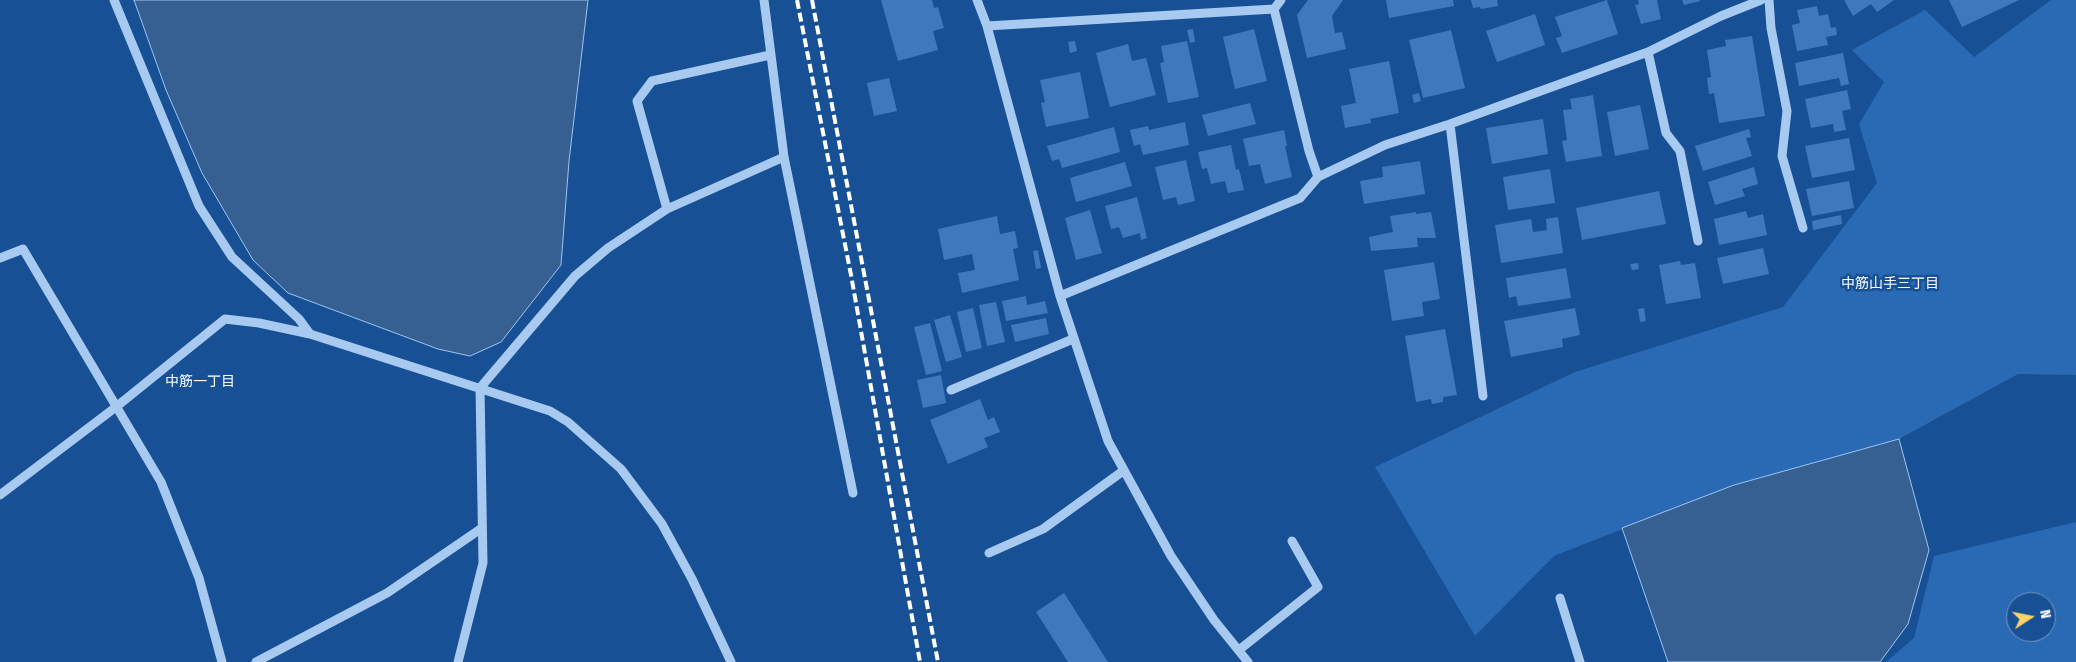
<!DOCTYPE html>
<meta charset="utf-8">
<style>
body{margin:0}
#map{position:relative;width:2076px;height:662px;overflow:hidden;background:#175095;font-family:"Fira Sans Condensed",sans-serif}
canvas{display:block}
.north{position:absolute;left:2006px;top:592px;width:50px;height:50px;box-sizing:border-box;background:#175095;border:1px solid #7496bf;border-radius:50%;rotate:79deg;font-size:14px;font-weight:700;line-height:20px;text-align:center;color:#fff}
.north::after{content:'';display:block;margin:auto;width:18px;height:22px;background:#ffd268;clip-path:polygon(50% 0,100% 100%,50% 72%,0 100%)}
</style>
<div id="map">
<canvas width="2076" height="662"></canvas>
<div class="north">N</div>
</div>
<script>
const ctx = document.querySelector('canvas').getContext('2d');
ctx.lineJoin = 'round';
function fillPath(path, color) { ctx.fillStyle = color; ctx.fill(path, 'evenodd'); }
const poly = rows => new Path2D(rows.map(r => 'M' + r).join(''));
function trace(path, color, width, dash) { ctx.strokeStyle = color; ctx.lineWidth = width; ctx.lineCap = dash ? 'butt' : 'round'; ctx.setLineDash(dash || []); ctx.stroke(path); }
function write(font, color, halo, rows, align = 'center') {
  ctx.font = font + ' "Fira Sans Condensed","Noto Sans JP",sans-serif'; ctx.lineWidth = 5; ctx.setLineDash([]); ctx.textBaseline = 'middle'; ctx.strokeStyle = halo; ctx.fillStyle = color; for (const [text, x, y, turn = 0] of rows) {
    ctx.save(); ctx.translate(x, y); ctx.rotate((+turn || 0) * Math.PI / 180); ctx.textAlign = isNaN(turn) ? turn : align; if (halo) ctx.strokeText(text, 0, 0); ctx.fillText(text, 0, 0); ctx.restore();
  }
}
fillPath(poly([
 [2051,0,2076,0,2076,375,2018,374,1899,439,1734,485,1554,556,1475,636,1375,467,1575,372,1783,307,1877,183,1859,124,1884,82,1852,50,1925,10,1974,57],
 [2076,522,2076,662,1886,662,1914,638,1934,556],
 [2016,602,2046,602,2046,632,2016,632]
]), '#2a6ab4');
const water = poly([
 [134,0,588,0,569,161,561,265,501,342,470,356,438,349,288,293,253,260,202,173,166,90,134,0],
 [1899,439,1929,550,1908,624,1880,662,1668,662,1622,528,1734,485,1899,439]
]);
fillPath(water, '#376092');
trace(water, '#9bc5f3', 1);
fillPath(poly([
 [881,0,932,0,934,8,938,7,944,28,933,31,938,50,898,61],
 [1308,0,1343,0,1332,16,1335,33,1342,32,1346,49,1307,58,1297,15],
 [1386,0,1453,0,1454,6,1389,18],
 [1471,0,1497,0,1498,6,1481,9,1480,7,1473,8],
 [1607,0,1618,34,1562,53,1556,38,1562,36,1555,17],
 [1638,0,1657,0,1661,19,1641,24,1635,5,1639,4],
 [1682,0,1700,0,1700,1,1684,5],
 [1844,0,1894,0,1877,12,1871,4,1853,16],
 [1949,0,2019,0,1962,27],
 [1817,6,1819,16,1828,14,1831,28,1836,27,1837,35,1826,37,1828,45,1797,51,1792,25,1800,23,1797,10],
 [1535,14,1545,45,1497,62,1486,31],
 [1193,29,1195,42,1190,43,1187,30],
 [1254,29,1267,81,1235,89,1223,37],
 [1451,30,1465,88,1423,98,1409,40],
 [1752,36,1765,116,1719,123,1714,93,1709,94,1707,78,1711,77,1707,50,1726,46,1725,40],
 [1075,41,1077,51,1070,53,1068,42],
 [1187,41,1199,97,1168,103,1160,63,1164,62,1161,46],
 [1128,44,1132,61,1146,58,1156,95,1110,107,1096,53],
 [1843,53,1849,84,1841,86,1839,78,1799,86,1795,63],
 [1389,61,1399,113,1370,119,1371,123,1345,128,1341,106,1356,103,1349,69],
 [1080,72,1089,118,1046,127,1041,103,1045,102,1040,80],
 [889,78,897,111,874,116,867,83],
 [1847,90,1851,109,1842,111,1846,130,1834,132,1833,124,1811,128,1805,99],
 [1419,93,1421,101,1414,103,1412,95],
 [1593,95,1602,156,1566,162,1562,141,1567,140,1563,110,1572,109,1570,99],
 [1250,103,1256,124,1208,136,1202,115],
 [1640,105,1649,149,1615,156,1607,112],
 [1543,119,1548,154,1492,164,1486,128],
 [1185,122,1189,145,1143,155,1140,144,1134,146,1130,130,1148,126,1149,130],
 [1114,127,1120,152,1062,168,1059,159,1052,161,1047,146],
 [1749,129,1751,137,1746,138,1752,156,1703,171,1695,146],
 [1284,130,1287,146,1285,146,1292,177,1265,184,1260,164,1249,166,1243,139],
 [1849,138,1855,170,1812,178,1805,146],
 [1231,145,1236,170,1239,169,1244,190,1228,193,1225,181,1211,184,1207,168,1202,169,1198,152],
 [1186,160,1195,201,1178,205,1176,197,1163,200,1155,167],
 [1420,161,1425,194,1364,204,1360,181,1383,177,1382,167],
 [1125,162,1132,186,1076,202,1070,178],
 [1754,167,1758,184,1742,189,1745,196,1715,205,1708,182],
 [1550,169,1555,203,1508,210,1503,177],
 [1849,181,1854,208,1812,216,1806,189],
 [1659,191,1666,224,1582,240,1576,208],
 [1137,197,1147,238,1141,240,1140,233,1123,238,1119,227,1111,229,1105,206],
 [1090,210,1102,253,1076,260,1065,218],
 [1746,211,1748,218,1763,214,1767,235,1719,245,1714,219],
 [1416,212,1416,214,1431,212,1436,238,1417,238,1418,247,1371,251,1369,237,1393,232,1390,216],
 [1841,215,1842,224,1813,230,1812,221],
 [997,216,1000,234,1015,231,1018,248,1013,249,1019,280,962,293,958,273,975,270,972,254,944,260,938,229],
 [1558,217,1563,253,1501,263,1495,225,1531,219,1533,232,1547,230,1546,219],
 [1763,248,1769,274,1723,284,1717,258],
 [1038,250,1041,268,1036,269,1033,251],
 [1680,261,1681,265,1695,263,1701,298,1666,304,1659,265],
 [1434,262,1440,299,1422,302,1424,316,1392,321,1384,270],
 [1638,263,1639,269,1632,270,1630,264],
 [1566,268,1571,298,1518,306,1516,296,1509,298,1506,278],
 [1026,296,1027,305,1045,301,1048,313,1006,321,1002,301],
 [996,302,1005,342,987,346,979,305],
 [973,308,982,348,966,352,957,312],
 [1575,308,1580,335,1562,339,1563,347,1511,357,1504,321],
 [1644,308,1646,321,1640,322,1638,309],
 [950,315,962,357,946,362,934,320],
 [1046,318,1049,334,1015,342,1011,325],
 [930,323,942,371,926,375,914,327],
 [1445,329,1457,395,1443,397,1443,402,1432,404,1431,399,1416,402,1405,336],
 [941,375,946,403,923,408,917,380],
 [980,399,988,420,994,417,1000,432,984,438,988,447,948,464,930,420],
 [1064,593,1108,662,1068,662,1036,612]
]), '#3f79bd');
trace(poly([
 [114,0,199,206,232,257,299,319,310,334],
 [764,0,784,157,853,493],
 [977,0,987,26,1060,296,1108,441,1171,556,1214,620,1248,662],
 [1769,0,1771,28,1787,111,1782,156,1803,228],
 [987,26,1274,9,1281,0],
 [1648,52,1721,16,1761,0],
 [1450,124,1483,396],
 [1318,177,1385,145,1450,124,1648,52,1666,133,1680,151,1698,241],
 [667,209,637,101,652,81,770,55],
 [0,258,23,249,161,482,199,578,222,662],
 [1060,296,1300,198,1318,177,1309,151,1274,9],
 [951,390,1073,339],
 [0,495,116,407,225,319,259,323,310,334,550,411,568,422,621,469,662,524,692,579,731,662],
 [989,553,1043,529,1123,471],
 [1560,598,1580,662],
 [1239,650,1318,587,1292,541],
 [256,662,387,593,482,528],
 [458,662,483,563,480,388,575,276,608,248,667,209,784,157]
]), '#a8caf1', 9);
trace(poly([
 [797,0,851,275,920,662],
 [812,0,938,662]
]), '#fff', 4, [9, 4]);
write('14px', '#fff', '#175095', [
 ["中筋山手三丁目",1890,284],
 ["中筋一丁目",200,382]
]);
</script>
